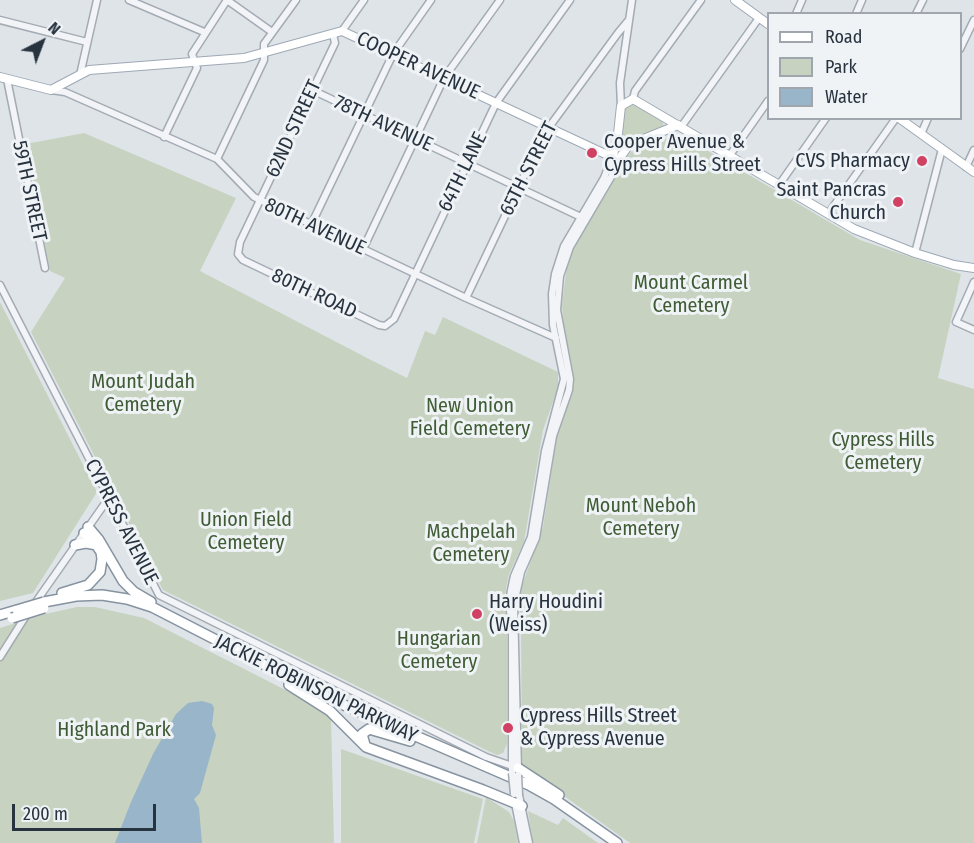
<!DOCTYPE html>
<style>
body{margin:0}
#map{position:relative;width:974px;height:843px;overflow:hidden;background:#dfe4e9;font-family:"Fira Sans Condensed",sans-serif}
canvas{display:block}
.legend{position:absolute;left:767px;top:12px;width:195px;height:108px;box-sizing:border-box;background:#eff3f6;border:2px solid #9fa6ad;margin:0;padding:8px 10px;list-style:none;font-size:18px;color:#283340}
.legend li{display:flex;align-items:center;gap:12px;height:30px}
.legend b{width:30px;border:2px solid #9fa6ad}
.north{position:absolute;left:12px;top:12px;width:60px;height:60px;-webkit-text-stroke:4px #eff3f6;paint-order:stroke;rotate:42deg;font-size:16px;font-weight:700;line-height:24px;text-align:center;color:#283340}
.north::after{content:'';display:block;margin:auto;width:21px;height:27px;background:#283340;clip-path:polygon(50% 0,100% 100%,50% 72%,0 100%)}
.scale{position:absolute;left:12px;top:804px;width:144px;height:27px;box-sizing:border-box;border:3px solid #283340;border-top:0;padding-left:8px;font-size:18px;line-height:21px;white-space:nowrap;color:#283340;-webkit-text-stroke:4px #eff3f6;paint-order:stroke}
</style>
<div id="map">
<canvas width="974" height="843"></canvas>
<ul class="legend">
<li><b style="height:8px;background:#fff"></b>Road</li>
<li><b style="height:16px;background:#c7d3c0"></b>Park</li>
<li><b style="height:16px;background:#99b5ca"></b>Water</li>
</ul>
<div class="north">N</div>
<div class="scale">200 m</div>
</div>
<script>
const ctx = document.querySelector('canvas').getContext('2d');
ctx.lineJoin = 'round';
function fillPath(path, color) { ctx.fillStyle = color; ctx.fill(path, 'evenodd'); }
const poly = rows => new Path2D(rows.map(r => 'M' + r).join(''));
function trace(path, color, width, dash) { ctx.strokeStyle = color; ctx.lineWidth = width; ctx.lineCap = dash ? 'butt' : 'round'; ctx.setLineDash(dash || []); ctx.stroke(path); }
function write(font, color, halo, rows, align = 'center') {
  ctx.font = font + ' "Fira Sans Condensed",sans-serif'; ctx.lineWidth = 6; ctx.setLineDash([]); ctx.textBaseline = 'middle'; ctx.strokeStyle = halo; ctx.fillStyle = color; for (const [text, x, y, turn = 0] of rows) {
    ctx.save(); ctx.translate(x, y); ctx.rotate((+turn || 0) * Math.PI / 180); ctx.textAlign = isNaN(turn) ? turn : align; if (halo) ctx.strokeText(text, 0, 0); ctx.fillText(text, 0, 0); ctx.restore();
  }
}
fillPath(poly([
 [635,103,661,117,664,126,660,129,624,142,621,136,625,106],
 [84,133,236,198,200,271,371,360,407,378,425,331,435,335,443,317,558,372,558,388,543,430,524,542,509,574,506,588,504,603,507,622,507,744,503,753,497,755,488,751,163,590,31,332,65,278,50,271,26,144],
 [676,135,686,138,860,240,961,274,938,378,974,389,974,843,630,843,522,766,521,627,519,603,520,591,543,527,558,430,573,392,572,366,563,324,562,305,567,265,573,248,612,184,623,161,631,152],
 [0,302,97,492,33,593,0,601],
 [77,607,95,607,144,618,315,705,331,717,334,843,0,843,0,628,41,615],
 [341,749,483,799,474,843,341,843],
 [486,797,509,812,514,821,518,843,477,843],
 [528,811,558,825,563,818,598,843,533,843]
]), '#c7d3c0');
fillPath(poly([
 [202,701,212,704,214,708,212,725,216,735,200,793,194,799,199,808,202,843,115,843,131,802,153,754,176,714,188,703]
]), '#99b5ca');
const minor = poly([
 [129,0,204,32],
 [227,0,272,32],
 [796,14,802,0],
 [856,14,862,0],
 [916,14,923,0],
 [0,20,87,42],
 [342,31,364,0],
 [333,34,335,43,240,242,238,254,243,260,379,325,385,326,394,319,496,103,570,0],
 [960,49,974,20],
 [80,75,97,0],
 [7,79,45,268],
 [51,90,65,92,217,159,254,197,466,298,556,338],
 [312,90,583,218],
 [633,99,635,91,701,0],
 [621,106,620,83,632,0],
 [681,127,759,18],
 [921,134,928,118],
 [164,137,197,68,192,54,227,0],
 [730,155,768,101],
 [217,159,264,60,264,44,296,0],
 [966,167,974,150],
 [779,185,826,118],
 [828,214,896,118],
 [311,225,393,54,431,0],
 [363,249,444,78,500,0],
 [915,253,942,149],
 [974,282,956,322,974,330],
 [0,285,159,595,486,757,518,768],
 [466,298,544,134,618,33,628,21],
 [33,606,108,499],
 [0,657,27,614],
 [518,770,514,604,521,572,536,538,553,436,569,390,570,379,557,310,560,276,570,247,614,172,619,159],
 [512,773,512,627,509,603,511,590,514,576,531,537,545,451,564,379,553,325,552,294,555,274,564,246,604,178,612,157],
 [519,795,529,843],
 [515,803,523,843]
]);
const major = poly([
 [735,0,768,24],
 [0,77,51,90,89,70,244,58,342,31,603,153,619,159,629,145,678,125],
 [899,118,974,172],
 [612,157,617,143,621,106,633,99,854,229,915,253,954,265,974,268]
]);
const highway = poly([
 [88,527,99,540,123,581,134,592,151,602],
 [75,545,86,543,97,545],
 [62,593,88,585,100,572,102,559,101,552,94,542,84,533],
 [44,602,76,596,102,595,127,599,152,607,337,702,529,785,554,799,617,843],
 [0,615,17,610],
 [289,685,330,711,366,747,483,790,522,806],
 [365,745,362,734,369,729,410,741],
 [518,768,559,795]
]);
trace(minor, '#a4abb3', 9);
trace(major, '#9ea9b5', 10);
trace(highway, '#8693a0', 12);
trace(minor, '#f2f4f7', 6);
trace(major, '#fff', 8);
trace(highway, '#fff', 9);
const minorBridge = poly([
 [512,773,514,794],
 [518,775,519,795]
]);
const highwayBridge = poly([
 [17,610,44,602],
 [12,618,44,608]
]);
trace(minorBridge, '#a4abb3', 9, []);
trace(highwayBridge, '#8693a0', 12, []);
trace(minorBridge, '#f2f4f7', 6);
trace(highwayBridge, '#fff', 9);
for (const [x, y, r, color] of [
 [592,153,6,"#d14164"],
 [922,161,6,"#d14164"],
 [898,202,6,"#d14164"],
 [477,614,6,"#d14164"],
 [508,728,6,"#d14164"]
]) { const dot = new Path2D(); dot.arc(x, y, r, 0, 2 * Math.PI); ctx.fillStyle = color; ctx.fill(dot); trace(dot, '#eff3f6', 2); }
write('20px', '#283340', '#eff3f6', [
 ["COOPER AVENUE",418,66,25],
 ["78TH AVENUE",383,124,25],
 ["62ND STREET",294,129,-65],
 ["65TH STREET",529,169,-63],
 ["64TH LANE",463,172,-64],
 ["59TH STREET",29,191,78],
 ["80TH AVENUE",315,227,25],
 ["80TH ROAD",314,294,25],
 ["CYPRESS AVENUE",121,522,63],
 ["JACKIE ROBINSON PARKWAY",316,689,26]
]);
write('20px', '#283340', '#eff3f6', [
 ["Cooper Avenue &",604,142],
 ["Cypress Hills Street",604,165],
 ["CVS Pharmacy",910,161,"right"],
 ["Saint Pancras",886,190,"right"],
 ["Church",886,213,"right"],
 ["Harry Houdini",489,602],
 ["(Weiss)",489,625],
 ["Cypress Hills Street",520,716],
 ["& Cypress Avenue",520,739]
], 'left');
write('20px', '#405c35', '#eff3f6', [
 ["Mount Carmel",691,283],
 ["Cemetery",691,306],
 ["Mount Judah",143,382],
 ["Cemetery",143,405],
 ["New Union",470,406],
 ["Field Cemetery",470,429],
 ["Cypress Hills",883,440],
 ["Cemetery",883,463],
 ["Mount Neboh",641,506],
 ["Cemetery",641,529],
 ["Union Field",246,520],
 ["Cemetery",246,543],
 ["Machpelah",471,532],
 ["Cemetery",471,555],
 ["Hungarian",439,639],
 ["Cemetery",439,662],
 ["Highland Park",114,730]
]);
</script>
